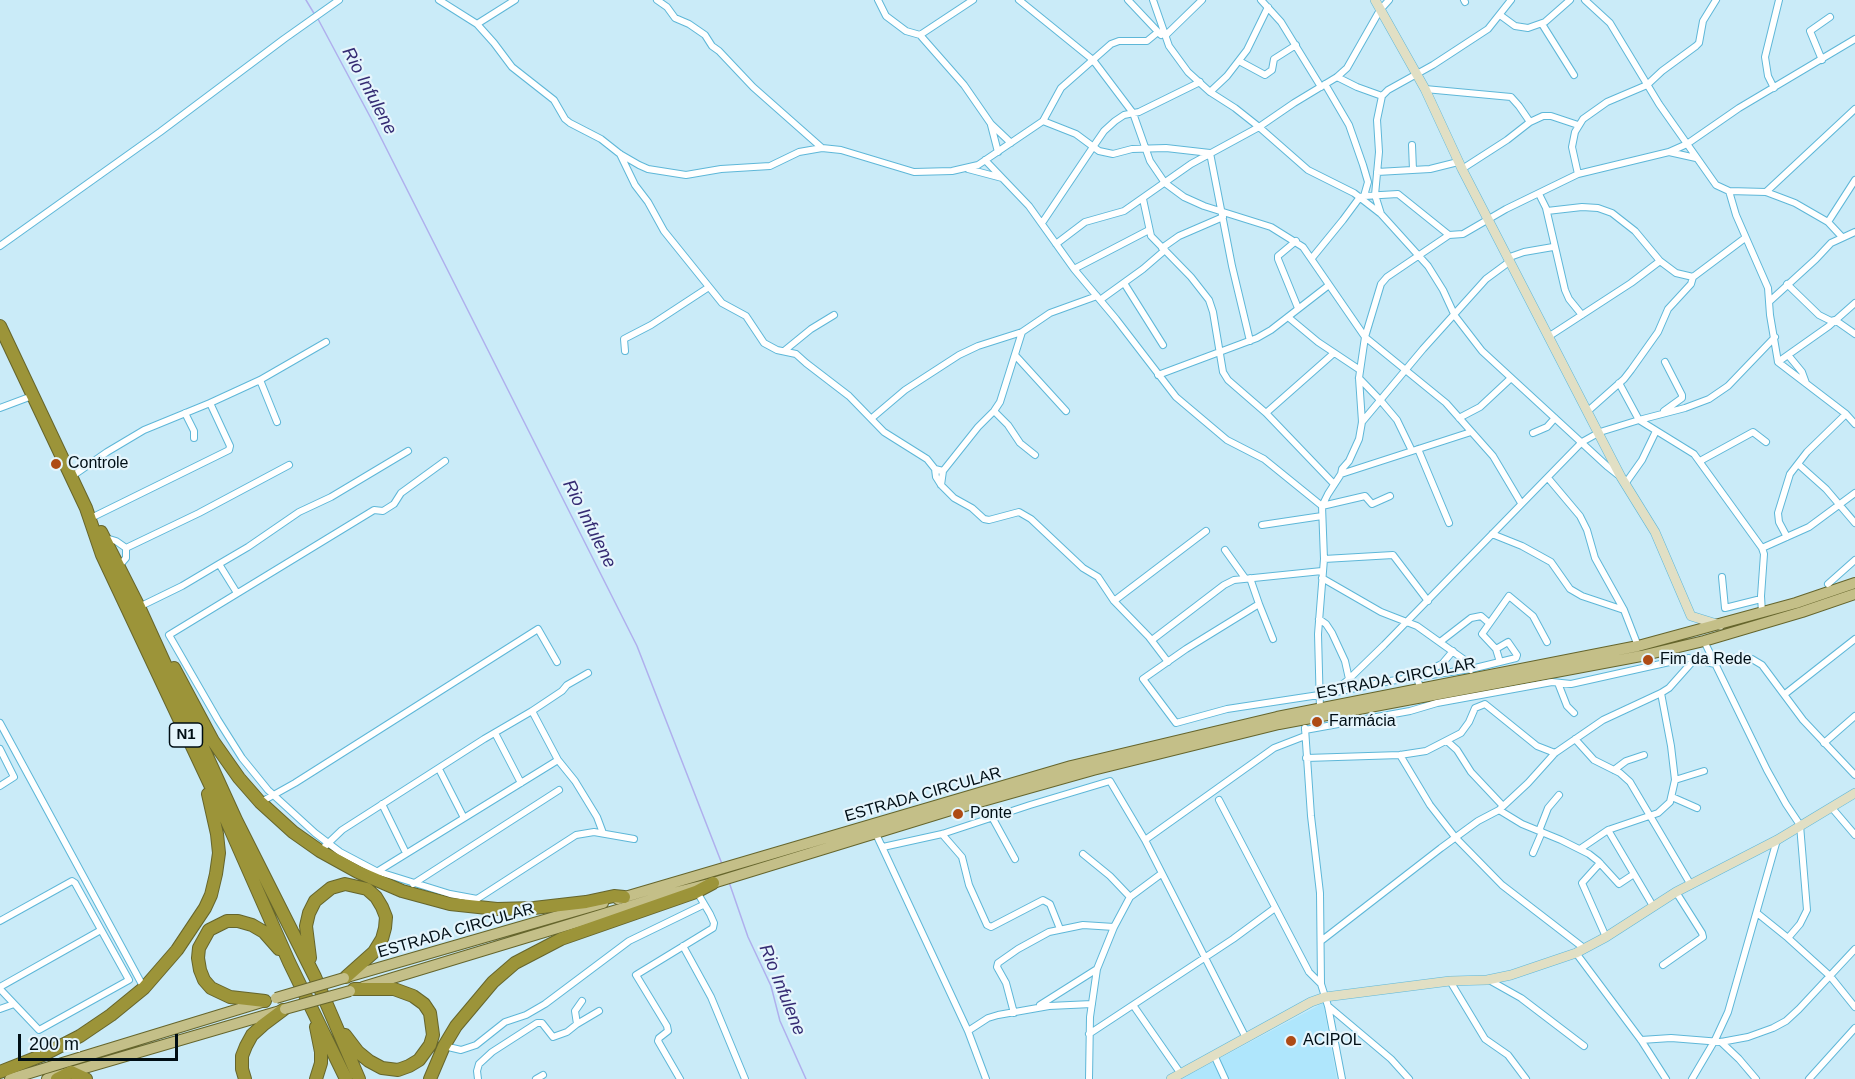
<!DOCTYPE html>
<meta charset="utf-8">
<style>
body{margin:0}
#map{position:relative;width:1855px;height:1079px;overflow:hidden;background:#caebf8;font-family:Helvetica,sans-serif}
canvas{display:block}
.scale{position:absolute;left:18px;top:1034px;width:160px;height:27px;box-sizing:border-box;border:3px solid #000e15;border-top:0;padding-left:8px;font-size:18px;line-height:21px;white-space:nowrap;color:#000e15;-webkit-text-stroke:4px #e5f5fc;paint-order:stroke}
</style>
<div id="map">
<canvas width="1855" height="1079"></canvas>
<div class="scale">200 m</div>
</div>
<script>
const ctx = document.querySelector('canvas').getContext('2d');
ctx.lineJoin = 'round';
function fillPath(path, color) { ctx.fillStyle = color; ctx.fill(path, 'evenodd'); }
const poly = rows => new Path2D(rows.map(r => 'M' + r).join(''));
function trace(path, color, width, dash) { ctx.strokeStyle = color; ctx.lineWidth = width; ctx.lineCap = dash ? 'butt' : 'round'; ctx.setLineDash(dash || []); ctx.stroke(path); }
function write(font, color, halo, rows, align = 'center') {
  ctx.font = font + ' Helvetica,sans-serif'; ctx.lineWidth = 4.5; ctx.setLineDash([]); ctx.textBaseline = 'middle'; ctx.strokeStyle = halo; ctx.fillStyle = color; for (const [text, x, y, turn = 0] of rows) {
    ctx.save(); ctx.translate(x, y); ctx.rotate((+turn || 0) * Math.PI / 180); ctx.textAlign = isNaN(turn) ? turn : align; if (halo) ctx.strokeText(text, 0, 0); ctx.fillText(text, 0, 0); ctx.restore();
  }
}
fillPath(poly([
 [1323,1003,1337,1079,1181,1079]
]), '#afe6fc');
trace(poly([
 [306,0,315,15],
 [318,19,374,124,637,646,722,864],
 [729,882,748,937,771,986,780,1021,806,1079]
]), '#afafed', 1.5);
const street = poly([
 [439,0,477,24,494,43,512,67,554,100,565,119,570,123,601,139,620,154,639,165,648,169,686,175,721,169,770,166,799,152,822,148,841,150,914,172,952,171,978,165,1043,121,1061,88,1111,44,1119,41,1147,41,1158,32],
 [657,0,667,7,675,18,689,24,705,35,712,46,719,51,753,87,822,148],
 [878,0,886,16,906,31,920,35,964,85,991,124,1011,143],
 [1019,0,1093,60,1133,113,1150,161,1165,183,1184,197,1204,206,1271,227,1303,247,1365,337,1446,403,1493,456,1521,503],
 [1128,0,1161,35],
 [1153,0,1169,46,1188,72,1210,92,1235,108,1259,127,1308,170,1354,193,1381,214,1428,266,1443,290,1455,316,1482,351,1608,467,1618,475],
 [1261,0,1281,22,1321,87],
 [1464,0,1465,2],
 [1585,0,1610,23,1659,104,1716,185,1729,191,1766,192,1795,203,1828,222,1842,237],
 [1500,15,1515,26,1528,28,1545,22,1570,0],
 [477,24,515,0],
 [1542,24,1574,75],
 [920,35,973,0],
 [1166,35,1202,0],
 [1822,60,1810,31,1830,17],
 [1239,61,1265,75,1272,70,1274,59,1296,45],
 [1337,77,1357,87,1382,96],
 [1325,84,1349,125,1363,165,1368,182,1364,196],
 [1774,88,1768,76,1765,57,1779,0],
 [1425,89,1511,97,1519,106,1530,122],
 [1210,92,1227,76,1247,50,1268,7],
 [1043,121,1076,134,1099,151,1113,154,1132,149,1166,148,1210,153,1232,266,1250,341],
 [991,125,998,152],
 [1412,145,1413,170],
 [1669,152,1696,158],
 [620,154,635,185,648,202,664,231,722,303,746,316,764,343,777,350,796,354,806,363,849,396,884,432,927,459,935,469,943,471],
 [985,160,1029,206,1074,269,1116,319,1176,397,1227,440,1264,459,1322,506],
 [968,169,1002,178],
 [1462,169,1507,140,1530,122,1543,116,1551,116,1578,125],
 [1377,172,1430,169,1458,162],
 [1578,174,1572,147,1575,132,1583,119,1607,102,1647,85,1662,71,1696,46,1699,43,1703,21,1716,0],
 [1729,191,1736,215,1768,288,1770,315,1778,362,1846,414,1855,424],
 [1766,192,1855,109],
 [1539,194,1546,208,1565,290,1569,299,1582,315],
 [1143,199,1151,236,1191,277,1209,300,1213,312,1223,372,1228,380,1266,413,1334,484],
 [1547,211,1582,207,1598,208,1612,213,1635,231,1660,261,1676,273,1693,277],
 [1381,214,1375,195,1379,152,1377,120,1382,96,1388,90,1433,65,1488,29,1511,0],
 [1828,222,1855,180],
 [1042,223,1093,147,1104,131,1115,121,1124,115,1139,112,1200,82],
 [1296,241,1278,256,1278,259,1298,308],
 [1056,244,1085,222,1124,211,1191,164,1259,127,1294,103,1337,77,1347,68,1380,10,1389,0],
 [0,246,160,132,284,39,339,0],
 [1162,248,1179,236,1223,217],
 [1312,258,1343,220,1360,197,1364,196,1398,194,1449,235],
 [1507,258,1524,252,1553,247],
 [1074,269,1149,230],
 [1124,283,1163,345],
 [1787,284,1819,315,1831,321,1835,320,1855,334],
 [1100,300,1143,269,1165,250],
 [1770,301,1816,259,1831,243,1855,232],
 [1288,317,1318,342,1360,370],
 [1548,337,1631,283,1660,261],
 [625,351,624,339,651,325,709,287],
 [784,351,811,329,834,315],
 [1015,355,1066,411],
 [1788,355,1802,372,1806,383],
 [1778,362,1829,326,1855,303],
 [1158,375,1257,338,1271,330,1329,285],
 [1359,378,1381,401,1397,420,1412,451],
 [260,380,277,422],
 [1619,383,1639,420,1694,454,1762,548,1764,554,1761,596,1762,613],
 [0,408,32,396],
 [994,411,1008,425,1020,443,1035,455],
 [1588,411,1624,379,1631,370,1658,332,1668,309,1691,284,1693,277,1745,238],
 [1664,411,1682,398,1682,395,1665,362],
 [185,413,194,431,194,438],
 [1266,413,1334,353],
 [872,418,905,390,959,355,978,346,1022,332,1050,313,1097,296],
 [1459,418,1480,407,1510,379],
 [1362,422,1423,349,1486,279,1509,262],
 [1533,433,1547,427,1555,418],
 [1418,449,1449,523],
 [445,461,401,493,394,504,383,511,374,510,169,635,218,720,242,758,268,790,315,833,340,852,376,871,450,894,477,899,576,835,594,832,634,839],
 [1700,461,1753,432,1766,442],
 [1798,464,1826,489,1855,523],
 [935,469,936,477,941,485,954,498,972,508,984,519,989,520,1019,512,1031,519,1083,568,1098,577,1114,601,1149,637,1168,662],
 [1341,474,1342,469,1349,461,1359,439,1362,422,1359,378,1365,337,1381,284,1387,277,1449,235,1463,234,1506,209,1578,174,1669,152,1687,144,1739,108,1855,39],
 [71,477,107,452,144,430,210,403,260,380,326,342],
 [1548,478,1580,516,1587,530,1595,558,1624,610,1638,646],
 [1625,484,1642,460,1656,431],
 [941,485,943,471,978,427,994,411,1000,402,1022,332],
 [1322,506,1365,496,1372,504,1390,496],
 [93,517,229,450,230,446,210,403],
 [1262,525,1322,516],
 [1492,534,1522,546,1551,562,1570,589,1582,596,1624,610],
 [1787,537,1779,522,1778,513,1790,474,1807,452,1846,414],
 [106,538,116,541,126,548,126,558,119,566],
 [126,548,199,513,289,465],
 [1762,548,1809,527,1855,493],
 [1225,550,1245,578],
 [1324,559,1393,555,1428,601],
 [219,564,248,547,299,512,331,497,408,451],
 [1722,577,1725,608,1761,599],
 [1250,578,1259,604,1186,649,1143,679,1176,723,1227,709,1332,693,1349,679,1384,645,1582,442,1600,432,1639,420,1685,408,1709,399,1728,386,1775,337],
 [1322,578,1381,612,1417,626,1466,661,1471,670],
 [1828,584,1855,560],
 [1114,601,1206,531],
 [1259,604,1273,639],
 [139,607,182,586,219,564,237,593],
 [1319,619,1326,624,1332,633,1345,661,1349,679],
 [1152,640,1224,585,1234,580,1322,571],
 [1704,641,1767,770,1786,804,1800,825,1807,910,1800,924,1788,938],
 [1440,642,1471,618,1481,616,1489,623],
 [1500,662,1496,649,1482,634,1509,596,1533,616,1547,642],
 [1558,683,1567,706,1574,713],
 [1421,689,1416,676,1442,664,1453,651],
 [1336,692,1390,681,1471,669,1516,658,1517,655,1508,642,1496,649],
 [1785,694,1855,639],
 [1320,709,1318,634,1324,559,1322,506,1328,494,1341,474,1471,432],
 [532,711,558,760,575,781,597,817,603,833],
 [0,723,144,988],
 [1305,728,1311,816,1320,893,1321,984,1328,1006,1391,1059,1409,1079],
 [1305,730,1410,711,1437,703,1552,682,1571,684,1683,659,1689,658,1694,661],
 [495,733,521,783],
 [1575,739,1594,760,1620,773,1630,782,1691,885],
 [1447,741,1457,750,1471,772,1503,806],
 [1824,743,1855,716],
 [0,749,14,777,0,786],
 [1400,755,1430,805,1455,837,1502,885,1585,949],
 [1306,758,1400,755,1426,751,1461,733,1469,722,1475,708,1485,704,1537,746,1555,753],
 [439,769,464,818],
 [1614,770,1626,761,1644,755],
 [1675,780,1704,771],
 [1672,797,1697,808],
 [1219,800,1309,972,1321,984],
 [261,802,295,783,538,629,557,662],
 [382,804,406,853],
 [1832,808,1855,835],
 [1499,810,1522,824,1561,840,1589,854,1598,861,1619,884,1634,874],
 [992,817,1015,859],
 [1608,830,1653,906],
 [1539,831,1548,808,1559,795],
 [876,834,968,1031,986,1079],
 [942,834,962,857,969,885,987,925,991,927,1043,900,1050,904,1060,929],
 [1145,840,1274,748,1305,736],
 [883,847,942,834,1030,805,1110,781,1145,840,1246,1038],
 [1580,849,1608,830,1658,813,1670,802,1675,780,1671,746,1661,693],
 [320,851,342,830,484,739,532,711,562,691,567,685,588,673],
 [1533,853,1542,832],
 [1083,854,1110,876,1130,897],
 [1600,863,1582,883,1606,937],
 [375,873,558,760],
 [413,884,559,790],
 [1757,913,1788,938,1830,976,1855,1007],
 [0,921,72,881,75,883,129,980,39,1030,0,989],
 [1321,941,1441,848,1478,821,1499,810,1528,783,1555,753,1603,720,1661,693,1669,688,1693,661,1697,660,1715,664,1732,658,1743,657,1752,659,1762,665,1803,720,1855,775],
 [683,946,711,997,745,1079],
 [1576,953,1641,1040,1666,1079],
 [1663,965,1703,937,1702,933,1676,892],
 [1489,980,1521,998,1584,1046],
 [1450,981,1485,1039,1508,1055,1526,1079],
 [0,987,101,930],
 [1040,1005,1097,969],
 [1133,1005,1181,1074],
 [1328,1006,1342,1079],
 [0,1009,14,1004],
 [1014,1013,1006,983,997,967,998,963,1018,949,1049,932,1083,925,1114,927],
 [577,1024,599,1011],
 [968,1031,988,1018,998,1015,1049,1006,1092,1004],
 [1089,1034,1233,939,1275,908],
 [1641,1040,1671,1038,1721,1042,1748,1037,1773,1028,1786,1021,1799,1009,1855,949],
 [1721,1042,1739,1059,1756,1079],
 [444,1046,461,1050,476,1045,505,1022,526,1015,545,1004,629,941,703,905],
 [1214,1055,1225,1079],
 [478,1079,477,1071,479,1064,492,1052,537,1023,542,1023,553,1037,567,1032,577,1024,575,1011,582,1001],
 [536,1079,543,1075],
 [680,1079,658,1041,659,1038,668,1031,667,1026,636,975,713,928,714,923,710,914,697,892],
 [1089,1079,1090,1017,1097,969,1114,927,1130,897,1161,874],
 [1692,1079,1715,1040,1728,1012,1777,840],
 [1809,1079,1855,1028]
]);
const secondary = poly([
 [1375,0,1425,89,1462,169,1621,477,1655,532,1691,616],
 [1691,616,1720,625],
 [1171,1079,1311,1002,1325,997,1450,981,1487,980,1511,975,1576,953,1606,937,1676,892,1777,840,1855,793]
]);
const primary = poly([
 [618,899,1071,766,1277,717,1638,646,1796,603,1855,583],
 [347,977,603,903],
 [363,987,673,893,713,883,951,810,1093,770,1279,724,1641,656,1704,641,1802,612,1855,594],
 [10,1079,262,1002],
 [47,1079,280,1011]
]);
const highway = poly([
 [0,326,86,508,102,555,221,808,289,962,346,1079],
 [101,532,139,607,236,820,315,977,359,1079],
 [174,668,213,741,239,778,260,802,293,832,320,851,358,872,402,891,450,904,497,909,534,908,586,902,614,896,624,897],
 [310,958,306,926,309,913,315,901,331,888,345,884,367,889,376,897,382,907,386,917,385,928,382,939,374,952,346,977],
 [265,1001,230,997,211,988,204,980,200,970,198,958,199,948,209,930,227,921,238,921,252,925,264,932,279,949],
 [316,1027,321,1052,321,1063,316,1079],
 [345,1035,358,1052,369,1061,382,1068,398,1070,409,1066,419,1060,430,1045,433,1035,430,1013,424,1004,413,996,394,989,354,989],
 [0,1072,43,1055,80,1036,111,1015,144,988,177,950,205,908,211,895,216,874,219,853,217,834,208,794],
 [57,1079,71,1072,86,1079],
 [245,1079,242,1069,242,1056,246,1046,252,1035,263,1025,283,1010],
 [430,1079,444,1046,456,1026,493,982,515,963,561,939,696,892,713,883]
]);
trace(street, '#5eb7d8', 8);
trace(secondary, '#5eb7d8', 10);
trace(primary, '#65652c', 12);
trace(highway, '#65652c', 14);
trace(street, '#fff', 6);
trace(secondary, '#e1dfc4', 9);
trace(primary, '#c4bf88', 10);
trace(highway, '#9c9439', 12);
const primaryBridge = poly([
 [276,998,344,978],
 [285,1009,350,991]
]);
trace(primaryBridge, '#65652c', 12, []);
trace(primaryBridge, '#c4bf88', 10);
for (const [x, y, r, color] of [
 [56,464,6,"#ae4b15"],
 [1648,660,6,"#ae4b15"],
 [1317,722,6,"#ae4b15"],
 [958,814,6,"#ae4b15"],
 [1291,1041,6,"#ae4b15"]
]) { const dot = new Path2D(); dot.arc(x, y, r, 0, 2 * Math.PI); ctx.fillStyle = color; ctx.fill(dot); trace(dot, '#e5f5fc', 2); }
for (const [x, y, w] of [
 [186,735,33]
]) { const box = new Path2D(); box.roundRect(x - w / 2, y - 12, w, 24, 4.5); ctx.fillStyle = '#e5f5fc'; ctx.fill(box); trace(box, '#000e15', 1.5); }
write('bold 15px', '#000e15', null, [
 ["N1",186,735]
]);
write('16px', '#000e15', '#e5f5fc', [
 ["Controle",68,464],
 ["Fim da Rede",1660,660],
 ["Farmácia",1329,722],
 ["Ponte",970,814],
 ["ACIPOL",1303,1041]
], 'left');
write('16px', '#000e15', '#e5f5fc', [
 ["ESTRADA CIRCULAR",1396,679,-11],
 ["ESTRADA CIRCULAR",923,795,-16],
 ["ESTRADA CIRCULAR",456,931,-16]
]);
write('italic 18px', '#352b73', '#e5f5fc', [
 ["Rio Infulene",369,91,62],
 ["Rio Infulene",589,524,63],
 ["Rio Infulene",782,990,68]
]);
</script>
